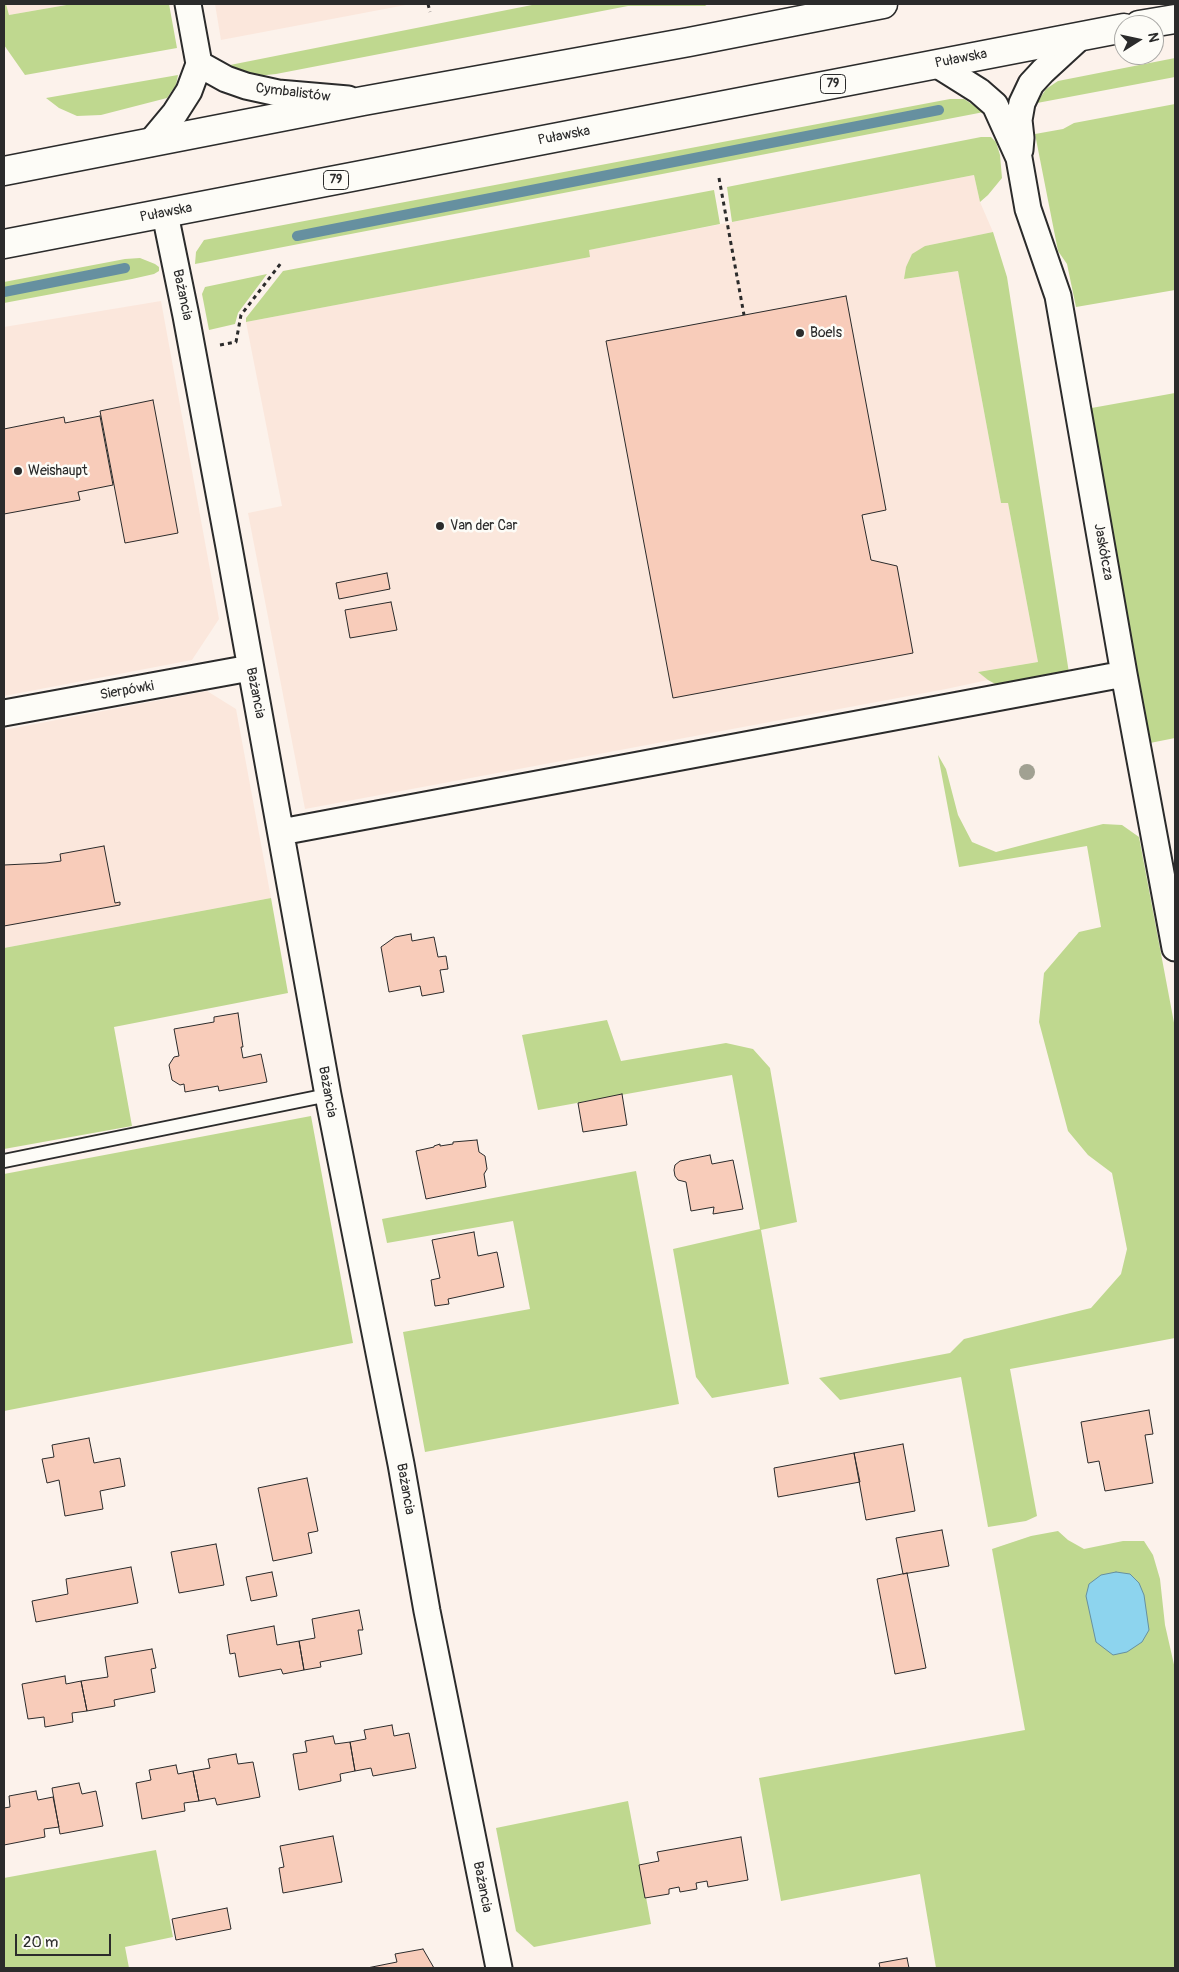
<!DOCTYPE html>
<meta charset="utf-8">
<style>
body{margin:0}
#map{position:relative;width:1179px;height:1972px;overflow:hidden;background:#fcf2eb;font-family:Pangolin,sans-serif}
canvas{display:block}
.frame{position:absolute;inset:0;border:5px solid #2b2b2b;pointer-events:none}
.north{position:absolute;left:1114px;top:15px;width:50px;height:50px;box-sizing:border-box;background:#fdfcf7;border:1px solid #a9a8a5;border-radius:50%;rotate:80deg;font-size:14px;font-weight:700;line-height:20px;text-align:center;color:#2b2b2b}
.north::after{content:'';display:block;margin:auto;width:18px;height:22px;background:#2b2b2b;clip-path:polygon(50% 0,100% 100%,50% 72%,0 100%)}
.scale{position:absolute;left:15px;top:1934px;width:96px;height:22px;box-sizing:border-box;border:2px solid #2b2b2b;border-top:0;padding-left:6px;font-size:15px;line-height:18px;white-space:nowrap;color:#2b2b2b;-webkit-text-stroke:4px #fdfcf7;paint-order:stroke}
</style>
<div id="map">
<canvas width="1179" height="1972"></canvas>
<div class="frame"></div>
<div class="north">N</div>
<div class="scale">20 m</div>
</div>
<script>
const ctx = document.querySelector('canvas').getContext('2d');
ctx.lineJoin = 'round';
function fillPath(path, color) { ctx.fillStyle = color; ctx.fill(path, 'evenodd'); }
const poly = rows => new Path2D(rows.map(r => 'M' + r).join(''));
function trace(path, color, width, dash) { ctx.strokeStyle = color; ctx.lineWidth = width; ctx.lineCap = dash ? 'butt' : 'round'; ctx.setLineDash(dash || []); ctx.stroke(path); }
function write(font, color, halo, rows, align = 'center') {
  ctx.font = font + ' Pangolin,sans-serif'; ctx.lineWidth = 5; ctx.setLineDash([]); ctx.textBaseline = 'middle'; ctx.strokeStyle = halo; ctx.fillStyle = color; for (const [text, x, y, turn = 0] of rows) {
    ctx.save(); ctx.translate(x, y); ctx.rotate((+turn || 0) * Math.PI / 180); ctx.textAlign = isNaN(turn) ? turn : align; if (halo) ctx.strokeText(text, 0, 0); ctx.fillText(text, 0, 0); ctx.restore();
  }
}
fillPath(poly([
 [6,4,72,4,9,15],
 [215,4,411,4,221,40],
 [974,175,980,202,993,232,925,246,904,279,958,271,1001,503,1008,503,1038,662,978,672,988,680,946,689,305,809,248,513,282,506,246,322,589,257,588,250],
 [161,301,219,619,192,660,4,696,4,327],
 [207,691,236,709,271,898,4,948,4,730]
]), '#fbe7dc');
fillPath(poly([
 [4,4,6,4,9,15,72,4,169,4,177,48,25,75,4,45],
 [537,4,708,4,705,6,628,6,276,74,257,76,241,72,230,65],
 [1175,58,1175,77,1037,103,1046,89,1058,81],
 [178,75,176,85,167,98,101,115,77,116,59,108,46,98],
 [950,99,964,99,984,112,195,264,196,252,204,240],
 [1175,104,1175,290,1076,307,1067,264,1058,251,1035,134,1063,129,1074,123],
 [981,137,991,137,996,142,1000,155,1002,178,988,195,980,202,974,175,732,222,727,187],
 [714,190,720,224,589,250,590,257,246,322,246,318,283,271],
 [993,232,1007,277,1069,673,997,685,988,680,978,672,1038,662,1008,503,1001,503,958,271,904,279,906,267,912,254,925,246],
 [140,258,155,264,159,267,159,271,154,274,132,279,4,303,4,282,125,259],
 [267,274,238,313,235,324,209,330,202,294,205,287],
 [1175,393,1175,738,1145,744,1086,409],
 [938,755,946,769,958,815,972,842,996,852,1103,824,1122,825,1139,837,1175,1028,1175,1338,1010,1369,1037,1516,1026,1521,988,1527,961,1377,840,1400,819,1378,950,1353,964,1339,1091,1308,1121,1274,1127,1249,1112,1173,1088,1155,1068,1131,1039,1022,1044,973,1079,932,1101,927,1087,846,959,867],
 [271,898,288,993,114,1027,132,1126,4,1149,4,948],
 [607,1020,621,1061,726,1043,753,1049,770,1068,797,1222,761,1230,789,1384,712,1398,696,1377,673,1249,760,1229,732,1075,538,1110,522,1035],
 [311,1116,353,1343,4,1411,4,1174],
 [636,1171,679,1404,425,1452,403,1332,530,1309,513,1221,387,1243,382,1219],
 [1058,1531,1068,1540,1084,1549,1123,1541,1144,1541,1153,1555,1160,1579,1165,1625,1175,1669,1175,1968,936,1968,920,1874,781,1901,759,1778,1025,1730,992,1549,1031,1536],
 [628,1801,651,1924,534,1947,516,1931,496,1828],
 [156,1850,173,1937,125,1947,129,1968,4,1968,4,1878]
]), '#bfd88f');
const water = poly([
 [1116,1572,1130,1574,1139,1583,1144,1595,1149,1630,1142,1642,1127,1652,1113,1655,1096,1642,1086,1596,1089,1584,1101,1575,1116,1572]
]);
fillPath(water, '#8dd4ee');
trace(water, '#6690a0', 1);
trace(poly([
 [297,236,939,110],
 [4,292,125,268]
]), '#6690a0', 10);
const building = poly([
 [846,296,886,510,862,515,871,560,897,566,913,653,673,698,606,341,846,296],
 [153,400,178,533,125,543,100,411,153,400],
 [100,416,113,485,78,492,80,500,4,514,4,429,64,417,65,423,100,416],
 [387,573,390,589,339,599,336,583,387,573],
 [391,602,397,630,350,638,345,610,391,602],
 [104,846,115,903,120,902,120,905,4,926,4,865,46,863,61,861,60,854,104,846],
 [411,934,412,941,434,937,438,957,446,956,448,969,440,970,444,992,422,996,420,986,389,992,381,947,395,937,411,934],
 [238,1013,243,1047,241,1047,243,1058,261,1054,267,1082,219,1091,218,1086,185,1092,184,1084,180,1085,172,1080,169,1065,174,1057,179,1056,174,1029,214,1022,214,1017,238,1013],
 [622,1094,627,1125,583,1132,578,1103,622,1094],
 [477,1140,479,1152,485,1156,487,1169,484,1174,486,1187,426,1199,416,1151,434,1147,434,1146,440,1144,440,1146,453,1144,453,1142,477,1140],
 [710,1155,712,1164,733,1160,743,1209,713,1214,714,1207,691,1211,686,1182,678,1180,675,1176,674,1170,675,1165,680,1161,710,1155],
 [474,1232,478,1256,497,1252,504,1287,448,1299,449,1304,435,1306,431,1280,440,1278,432,1240,474,1232],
 [1149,1410,1153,1434,1145,1435,1153,1483,1105,1491,1099,1461,1088,1463,1081,1422,1149,1410],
 [89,1438,94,1463,120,1458,125,1486,100,1491,103,1509,65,1516,59,1480,47,1483,42,1459,54,1457,52,1445,89,1438],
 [903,1444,915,1511,866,1520,854,1453,903,1444],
 [854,1453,860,1482,778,1497,774,1468,854,1453],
 [307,1478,318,1531,308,1533,312,1553,273,1561,258,1488,307,1478],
 [942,1530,949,1566,903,1574,896,1538,942,1530],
 [216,1544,224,1585,179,1593,171,1552,216,1544],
 [131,1567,138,1603,36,1622,32,1601,68,1594,66,1579,131,1567],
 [272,1572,277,1596,251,1601,246,1577,272,1572],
 [907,1573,926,1668,895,1674,877,1579,907,1573],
 [359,1610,363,1630,358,1630,362,1654,320,1662,321,1667,304,1670,299,1641,315,1638,312,1619,359,1610],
 [274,1626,277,1645,299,1641,304,1670,283,1674,281,1669,239,1677,235,1653,230,1654,227,1635,274,1626],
 [152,1649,156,1668,151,1669,155,1692,114,1700,115,1706,87,1711,81,1681,108,1677,105,1657,152,1649],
 [65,1676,66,1684,81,1681,87,1711,72,1713,73,1722,45,1727,44,1717,28,1719,22,1684,65,1676],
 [392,1725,394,1736,409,1733,416,1768,373,1776,371,1768,355,1771,350,1742,366,1739,364,1730,392,1725],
 [333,1736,335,1744,350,1742,355,1771,340,1774,341,1781,299,1790,293,1754,307,1752,305,1741,333,1736],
 [236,1754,238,1764,253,1762,260,1797,217,1805,215,1798,199,1801,193,1771,210,1768,208,1759,236,1754],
 [176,1765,178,1774,193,1771,199,1801,184,1803,185,1811,142,1819,136,1783,151,1780,149,1770,176,1765],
 [79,1783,82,1794,96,1791,103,1826,60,1834,52,1788,79,1783],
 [36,1791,38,1800,53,1797,59,1827,44,1829,45,1837,4,1845,4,1808,10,1807,9,1796,36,1791],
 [333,1836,342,1882,283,1893,279,1868,284,1867,280,1846,333,1836],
 [741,1837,748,1880,708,1887,707,1881,696,1883,697,1889,680,1892,679,1887,669,1889,669,1894,645,1898,639,1865,659,1861,657,1852,741,1837],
 [227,1908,231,1929,176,1940,172,1919,227,1908],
 [423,1949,434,1968,367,1968,397,1962,395,1954,423,1949],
 [907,1958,909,1968,880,1968,879,1963,907,1958]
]);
fillPath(building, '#f8ccba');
trace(building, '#2b2b2b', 1);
const lane = poly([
 [4,1161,328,1095]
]);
const street = poly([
 [199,64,226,79,246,86,278,93,348,99],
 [936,64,979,91,995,105,1019,158,1028,209,1058,296,1124,674,1175,948],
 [150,143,175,113,189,91,199,64,188,4],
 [1020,150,1021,138,1019,120,1022,103,1031,84,1043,71,1080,37],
 [165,214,186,316,229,547,328,1095,401,1464,427,1611,499,1968],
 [4,713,250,668],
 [281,832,1124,674]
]);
const primary = poly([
 [1139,25,1175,19],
 [4,171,363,101,689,42,883,4],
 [4,244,1124,28]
]);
trace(lane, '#2b2b2b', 16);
trace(street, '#2b2b2b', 29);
trace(primary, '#2b2b2b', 31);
trace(poly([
 [428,4,430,12],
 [719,178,744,315],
 [220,345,236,342,241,315,281,263]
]), '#2b2b2b', 3, [4, 4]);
trace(lane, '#fdfcf7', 12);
trace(street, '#fdfcf7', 25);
trace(primary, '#fdfcf7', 28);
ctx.fillStyle = '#a1a192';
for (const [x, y] of [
 [1027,772]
]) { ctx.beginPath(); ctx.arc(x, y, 8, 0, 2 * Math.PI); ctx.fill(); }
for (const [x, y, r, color] of [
 [800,333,5,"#2b2b2b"],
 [18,471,5,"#2b2b2b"],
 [440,526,5,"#2b2b2b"]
]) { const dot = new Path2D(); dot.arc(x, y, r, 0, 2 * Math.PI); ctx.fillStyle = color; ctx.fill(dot); trace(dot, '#fdfcf7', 2); }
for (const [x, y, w] of [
 [833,84,25],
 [336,180,25]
]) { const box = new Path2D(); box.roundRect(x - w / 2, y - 9.5, w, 19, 4); ctx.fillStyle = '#fdfcf7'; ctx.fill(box); trace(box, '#2b2b2b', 1); }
write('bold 12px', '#2b2b2b', null, [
 ["79",833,84],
 ["79",336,180]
]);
write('14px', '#2b2b2b', '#fdfcf7', [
 ["Puławska",961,59,-11],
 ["Cymbalistów",293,93,7],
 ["Puławska",564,136,-11],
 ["Puławska",166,213,-11],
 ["Bażancia",182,295,78],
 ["Jaskółcza",1103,552,80],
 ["Sierpówki",127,691,-10],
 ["Bażancia",255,693,79],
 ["Bażancia",327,1092,80],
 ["Bażancia",405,1489,80],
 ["Bażancia",482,1887,79]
]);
write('14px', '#2b2b2b', '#fdfcf7', [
 ["Boels",810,333],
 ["Weishaupt",28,471],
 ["Van der Car",450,526]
], 'left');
</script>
